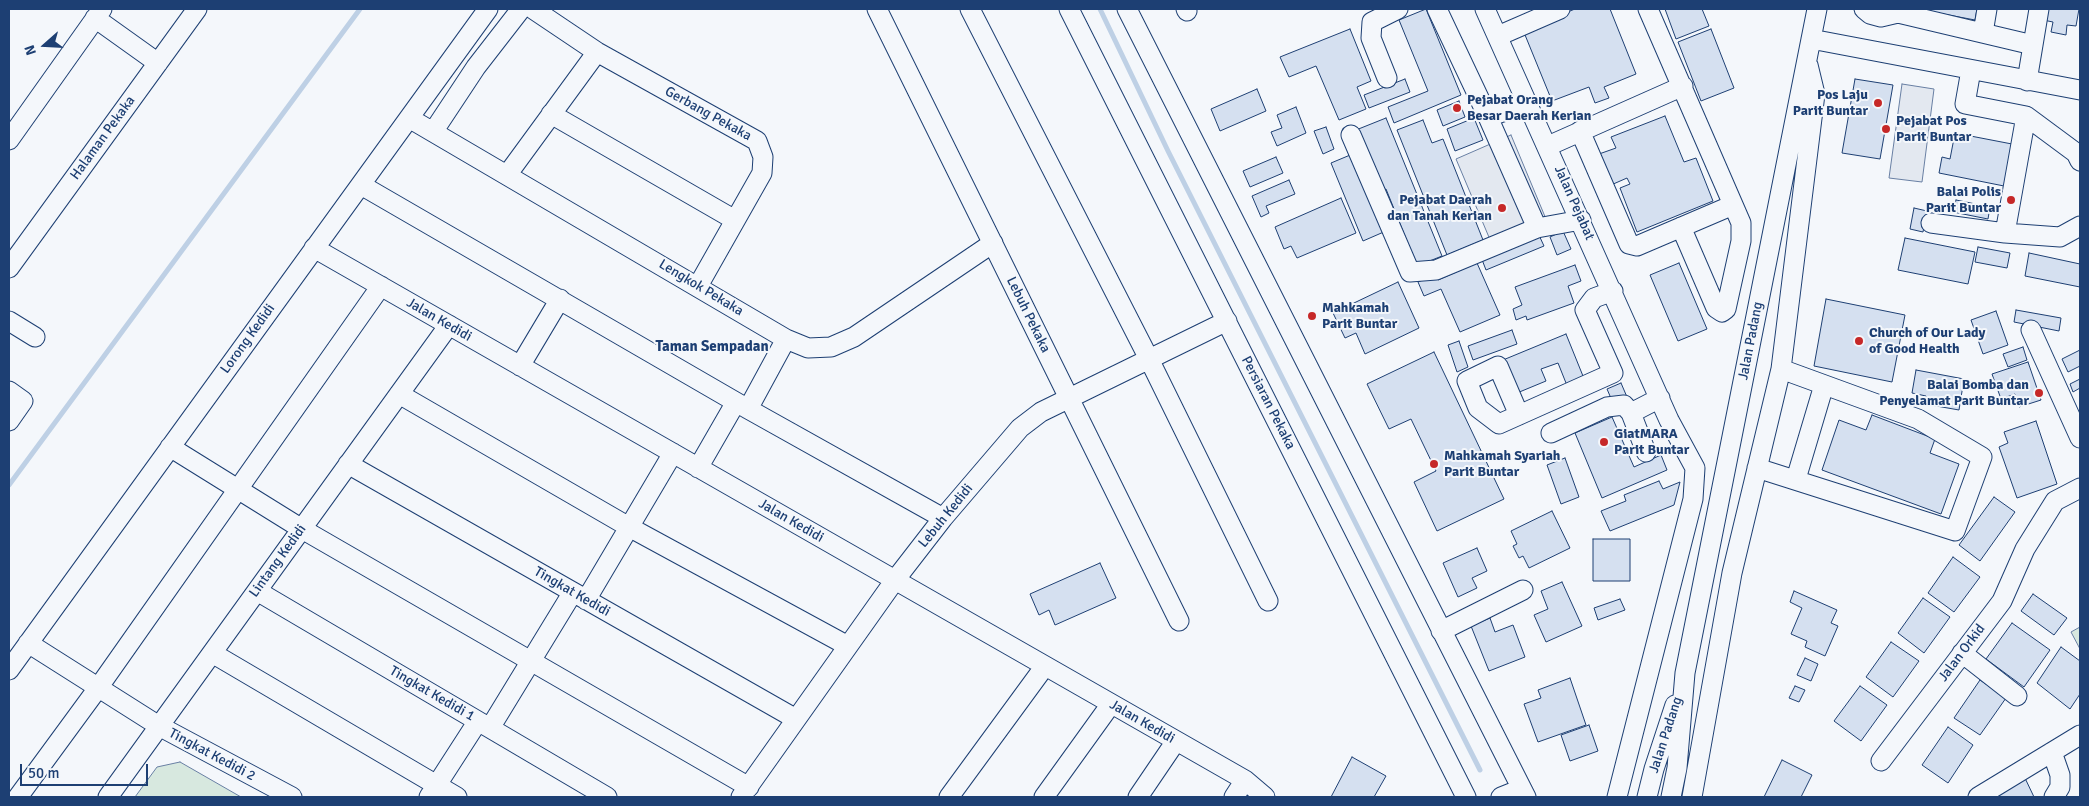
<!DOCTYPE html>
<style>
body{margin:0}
#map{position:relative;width:2089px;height:806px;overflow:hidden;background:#f4f7fb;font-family:Signika,sans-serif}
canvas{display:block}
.frame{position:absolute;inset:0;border:10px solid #1d3f73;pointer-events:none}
.north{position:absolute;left:20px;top:20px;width:50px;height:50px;-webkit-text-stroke:4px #f4f7fb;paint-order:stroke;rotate:251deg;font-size:14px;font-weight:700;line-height:20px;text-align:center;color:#1d3f73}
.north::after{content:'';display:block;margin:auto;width:18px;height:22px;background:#1d3f73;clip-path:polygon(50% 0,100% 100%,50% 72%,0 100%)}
.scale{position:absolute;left:20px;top:764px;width:128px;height:22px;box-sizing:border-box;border:2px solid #1d3f73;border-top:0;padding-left:6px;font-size:15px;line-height:18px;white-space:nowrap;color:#1d3f73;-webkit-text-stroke:4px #f4f7fb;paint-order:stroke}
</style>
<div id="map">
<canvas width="2089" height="806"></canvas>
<div class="frame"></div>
<div class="north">N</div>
<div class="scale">50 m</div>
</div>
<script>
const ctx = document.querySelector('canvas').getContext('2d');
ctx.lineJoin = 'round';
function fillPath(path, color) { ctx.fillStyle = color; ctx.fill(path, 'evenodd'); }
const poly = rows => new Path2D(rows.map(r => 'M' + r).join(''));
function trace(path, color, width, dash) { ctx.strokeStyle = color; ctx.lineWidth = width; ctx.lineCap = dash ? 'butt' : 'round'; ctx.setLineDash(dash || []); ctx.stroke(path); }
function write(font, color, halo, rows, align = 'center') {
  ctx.font = font + ' Signika,sans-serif'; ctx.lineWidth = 4; ctx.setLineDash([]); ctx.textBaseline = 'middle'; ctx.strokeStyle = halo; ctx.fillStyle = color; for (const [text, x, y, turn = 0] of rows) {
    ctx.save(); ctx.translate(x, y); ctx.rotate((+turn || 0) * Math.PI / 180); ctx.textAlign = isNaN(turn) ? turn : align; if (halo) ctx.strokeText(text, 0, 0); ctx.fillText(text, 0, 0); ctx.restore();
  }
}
const green = poly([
 [2080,627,2080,649,2071,632,2080,627],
 [180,762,241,797,135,797,157,767,180,762]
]);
fillPath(green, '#d7e8df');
trace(green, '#687fa3', 1);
const parking = poly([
 [1902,84,1934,89,1922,182,1889,178,1902,84],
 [1511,135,1546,219,1491,242,1456,159,1511,135]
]);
fillPath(parking, '#e3e8f0');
trace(parking, '#687fa3', 1);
trace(poly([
 [1100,9,1168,151,1480,770],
 [9,485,360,9]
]), '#bed0e5', 5);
const building = poly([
 [1426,9,1461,95,1394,123,1388,107,1428,91,1399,20,1426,9],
 [1575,9,1610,9,1636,74,1604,87,1609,98,1595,103,1589,87,1552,101,1523,30,1575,9],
 [1665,9,1702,9,1709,26,1676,39,1665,9],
 [1917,9,1977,9,1975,20,1917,9],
 [2045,9,2079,9,2076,26,2067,25,2066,35,2051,32,2053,22,2043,20,2045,9],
 [1350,29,1371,81,1357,87,1366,109,1339,120,1316,66,1289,77,1280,57,1350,29],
 [1711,29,1734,88,1701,101,1678,42,1711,29],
 [1405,79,1410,92,1369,108,1364,95,1405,79],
 [1855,79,1893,85,1880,159,1842,153,1855,79],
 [1257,89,1266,111,1220,131,1211,109,1257,89],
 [1459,101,1465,117,1443,126,1437,110,1459,101],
 [1296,107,1306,133,1277,146,1271,132,1282,128,1277,115,1296,107],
 [1665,116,1684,162,1696,158,1713,201,1637,232,1620,188,1630,184,1627,178,1611,185,1599,154,1616,148,1611,137,1665,116],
 [1386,118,1442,256,1417,266,1386,189,1381,191,1356,130,1386,118],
 [1474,118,1483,140,1455,151,1447,129,1474,118],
 [1423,120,1432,143,1443,139,1483,240,1447,255,1397,130,1423,120],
 [1326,127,1334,149,1323,154,1314,131,1326,127],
 [1955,133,2012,144,2004,186,1939,173,1942,157,1950,159,1955,133],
 [1355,153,1386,231,1363,241,1331,163,1355,153],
 [1276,157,1283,173,1250,187,1243,171,1276,157],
 [1289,180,1295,194,1266,206,1269,213,1261,217,1252,196,1289,180],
 [1341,198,1356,233,1297,258,1291,246,1284,249,1275,227,1341,198],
 [1956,200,1990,207,1988,219,1953,212,1956,200],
 [1914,208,1927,211,1923,232,1910,229,1914,208],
 [1563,231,1571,249,1557,255,1550,237,1563,231],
 [1538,233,1544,246,1486,270,1481,257,1538,233],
 [1905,238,1975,252,1968,284,1898,270,1905,238],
 [1978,247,2010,253,2007,268,1975,262,1978,247],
 [2029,253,2080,264,2080,287,2025,276,2029,253],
 [1477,263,1500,315,1460,332,1441,289,1424,296,1418,282,1435,274,1438,280,1477,263],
 [1679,263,1707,329,1678,341,1650,275,1679,263],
 [1575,265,1581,281,1568,286,1574,303,1527,320,1526,316,1516,320,1513,309,1522,305,1515,287,1575,265],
 [1398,282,1419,328,1365,354,1356,333,1345,338,1333,313,1398,282],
 [1826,299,1905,315,1892,382,1814,366,1826,299],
 [2016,310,2061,318,2059,331,2014,322,2016,310],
 [1996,311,2008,345,1983,354,1971,320,1996,311],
 [1512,330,1517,344,1473,360,1468,346,1512,330],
 [1566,334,1585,381,1568,388,1558,363,1541,369,1546,381,1517,393,1503,360,1566,334],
 [1459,341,1468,367,1457,372,1448,345,1459,341],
 [2023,347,2027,360,2008,367,2003,354,2023,347],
 [2080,350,2080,366,2068,372,2062,359,2080,350],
 [1434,352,1504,499,1437,531,1414,482,1436,471,1411,419,1389,429,1367,384,1434,352],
 [2028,362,2041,400,2019,407,2015,394,2001,399,1992,374,2028,362],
 [1916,370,1964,379,1959,410,1925,404,1926,396,1912,393,1916,370],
 [2080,379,2080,388,2073,392,2070,384,2080,379],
 [1621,383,1627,397,1613,403,1607,389,1621,383],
 [1872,415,1935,439,1930,453,1959,464,1941,514,1822,470,1839,420,1866,430,1872,415],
 [1612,417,1634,467,1661,455,1667,470,1602,498,1575,433,1612,417],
 [2036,421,2057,484,2017,498,1999,447,2008,443,2004,432,2036,421],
 [1565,458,1579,497,1561,504,1547,465,1565,458],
 [1659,481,1663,489,1680,482,1674,505,1610,531,1601,511,1626,501,1624,495,1659,481],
 [1994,497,2015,512,1980,561,1959,545,1994,497],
 [1552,511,1570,548,1529,568,1523,556,1519,558,1513,546,1517,544,1511,531,1552,511],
 [1593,539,1630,539,1630,581,1593,581,1593,539],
 [1477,548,1487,571,1472,578,1477,588,1458,597,1443,563,1477,548],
 [1953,557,1980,577,1954,612,1928,593,1953,557],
 [1100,563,1116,598,1055,625,1049,610,1039,615,1030,594,1100,563],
 [1562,582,1582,626,1546,642,1534,615,1548,609,1541,591,1562,582],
 [1794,591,1837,610,1831,623,1838,626,1825,656,1805,647,1807,641,1791,634,1802,608,1790,602,1794,591],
 [2033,594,2067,618,2054,635,2021,611,2033,594],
 [1923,598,1950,617,1924,653,1898,633,1923,598],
 [1620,599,1625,610,1598,620,1594,608,1620,599],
 [1490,618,1495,632,1513,625,1525,657,1489,671,1471,626,1490,618],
 [2012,623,2050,650,2024,687,1986,659,2012,623],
 [1891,642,1919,661,1893,697,1866,677,1891,642],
 [2061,647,2080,661,2080,694,2070,709,2037,683,2061,647],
 [1805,658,1818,664,1811,681,1797,675,1805,658],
 [1570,678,1586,725,1538,742,1524,704,1541,698,1538,690,1570,678],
 [1980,680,2006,698,1980,735,1954,718,1980,680],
 [1795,686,1805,690,1799,702,1789,698,1795,686],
 [1860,686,1887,705,1861,741,1834,721,1860,686],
 [1589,725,1598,751,1570,761,1561,735,1589,725],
 [1948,727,1973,745,1948,783,1922,765,1948,727],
 [1352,757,1386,776,1374,797,1331,797,1352,757],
 [1782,760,1812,775,1801,797,1764,797,1782,760],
 [2024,776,2034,797,1996,797,1995,793,2024,776]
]);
fillPath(building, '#d5e0f0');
trace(building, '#1d3f73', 1);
const minor = poly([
 [533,9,597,52,757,141,763,157,762,173,698,286],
 [877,9,1179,621],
 [970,9,1149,359,1268,601],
 [1069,9,1466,797],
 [1127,9,1526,797],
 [1186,9,1187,11],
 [1437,9,1488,117],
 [1485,9,1669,420,1695,468,1693,499,1617,797],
 [1648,9,1741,223,1741,241,1726,309,1722,312,1716,308,1681,227],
 [1864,9,1870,14,1881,17,1898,13,2033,45],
 [95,18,158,63],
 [1983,33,1987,9],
 [1498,36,1560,9],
 [1811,39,2080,90],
 [1387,78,1371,38,1372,22,1398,9],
 [2027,81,2039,9],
 [1528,103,1488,117,1537,228],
 [551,114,735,220],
 [2026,116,2076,153,2080,161],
 [409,118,786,339,808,348,831,347,854,337,993,243],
 [1580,131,1629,244,1637,246,1733,205],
 [433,132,476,67,521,9],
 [1351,135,1410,272,1436,270,1537,228,1581,220],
 [9,140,102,9],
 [1548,146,1683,86],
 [507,175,597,52],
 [361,185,748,409,943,518],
 [1931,223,2005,233,2026,116,1965,104,1971,70],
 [2005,233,2060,237,2080,226],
 [314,248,1245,780,1265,797],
 [9,268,197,9],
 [9,321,35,337],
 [2031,330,2080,438],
 [520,366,560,299],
 [9,391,23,401,9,421],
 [399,394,629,527,848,646],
 [748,409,786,339],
 [1631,413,1660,398],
 [1519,415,1498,366,1467,381,1478,408,1499,424,1613,373,1585,310,1594,298,1613,291],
 [1551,433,1607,407,1624,405,1631,413,1646,452],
 [170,447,302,529,749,787],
 [348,464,796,719],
 [698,468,736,402],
 [1757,468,1955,531,1982,457,1918,419,1781,369],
 [1796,479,1824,385],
 [257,591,607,797],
 [586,600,673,453],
 [1441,631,1523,590],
 [28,643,159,726,292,797],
 [212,653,457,797],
 [1962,653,2017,696],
 [9,670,488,9],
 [490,728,573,592],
 [2052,752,2060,775,2060,787,2054,797],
 [1881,761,2002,601,2025,549,2055,501,2080,488],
 [18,797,98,688,381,286],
 [108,797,449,325],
 [429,797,478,721],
 [741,797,895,580,943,518,1020,428,1041,412,1227,321],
 [949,797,1045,666],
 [1044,797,1111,704],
 [1138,797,1176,741],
 [1234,797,1245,780],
 [1501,797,1521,789],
 [1647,797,1654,769,1675,705],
 [1671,797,1677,768,1685,673,1817,9],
 [1692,797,1732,573,1781,369,1815,94,1808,65],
 [1978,797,2080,735]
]);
trace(minor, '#1d3f73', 21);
trace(minor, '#f4f7fb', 19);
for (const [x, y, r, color] of [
 [1878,103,5,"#c62828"],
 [1457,108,5,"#c62828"],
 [1886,129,5,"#c62828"],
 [2011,200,5,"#c62828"],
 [1502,208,5,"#c62828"],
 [1312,316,5,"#c62828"],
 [1859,341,5,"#c62828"],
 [2039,393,5,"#c62828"],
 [1604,442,5,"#c62828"],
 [1434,464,5,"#c62828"]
]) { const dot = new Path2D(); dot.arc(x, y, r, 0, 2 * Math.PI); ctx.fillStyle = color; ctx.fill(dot); trace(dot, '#f4f7fb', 2); }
write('bold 14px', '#1d3f73', '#f4f7fb', [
 ["Pos Laju",1868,95,"right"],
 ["Parit Buntar",1868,111,"right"],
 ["Pejabat Orang",1467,100],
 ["Besar Daerah Kerian",1467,116],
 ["Pejabat Pos",1896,121],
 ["Parit Buntar",1896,137],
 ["Balai Polis",2001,192,"right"],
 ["Parit Buntar",2001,208,"right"],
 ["Pejabat Daerah",1492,200,"right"],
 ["dan Tanah Kerian",1492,216,"right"],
 ["Mahkamah",1322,308],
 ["Parit Buntar",1322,324],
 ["Church of Our Lady",1869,333],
 ["of Good Health",1869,349],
 ["Balai Bomba dan",2029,385,"right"],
 ["Penyelamat Parit Buntar",2029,401,"right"],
 ["GiatMARA",1614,434],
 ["Parit Buntar",1614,450],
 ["Mahkamah Syariah",1444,456],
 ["Parit Buntar",1444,472]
], 'left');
write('14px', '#1d3f73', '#f4f7fb', [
 ["Gerbang Pekaka",708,114,29],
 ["Halaman Pekaka",103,138,-54],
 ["Jalan Pejabat",1574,203,66],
 ["Lengkok Pekaka",701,288,31],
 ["Lebuh Pekaka",1028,315,64],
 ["Jalan Kedidi",439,320,30],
 ["Lorong Kedidi",248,339,-54],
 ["Jalan Padang",1751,341,-79],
 ["Persiaran Pekaka",1268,403,63],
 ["Lebuh Kedidi",946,516,-51],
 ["Jalan Kedidi",791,521,30],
 ["Lintang Kedidi",278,561,-54],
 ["Tingkat Kedidi",572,592,30],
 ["Jalan Orkid",1962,653,-53],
 ["Tingkat Kedidi 1",432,694,30],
 ["Jalan Kedidi",1142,722,30],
 ["Jalan Padang",1666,735,-72],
 ["Tingkat Kedidi 2",212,755,28]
]);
write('bold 15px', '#1d3f73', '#f4f7fb', [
 ["Taman Sempadan",712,347]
]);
</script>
